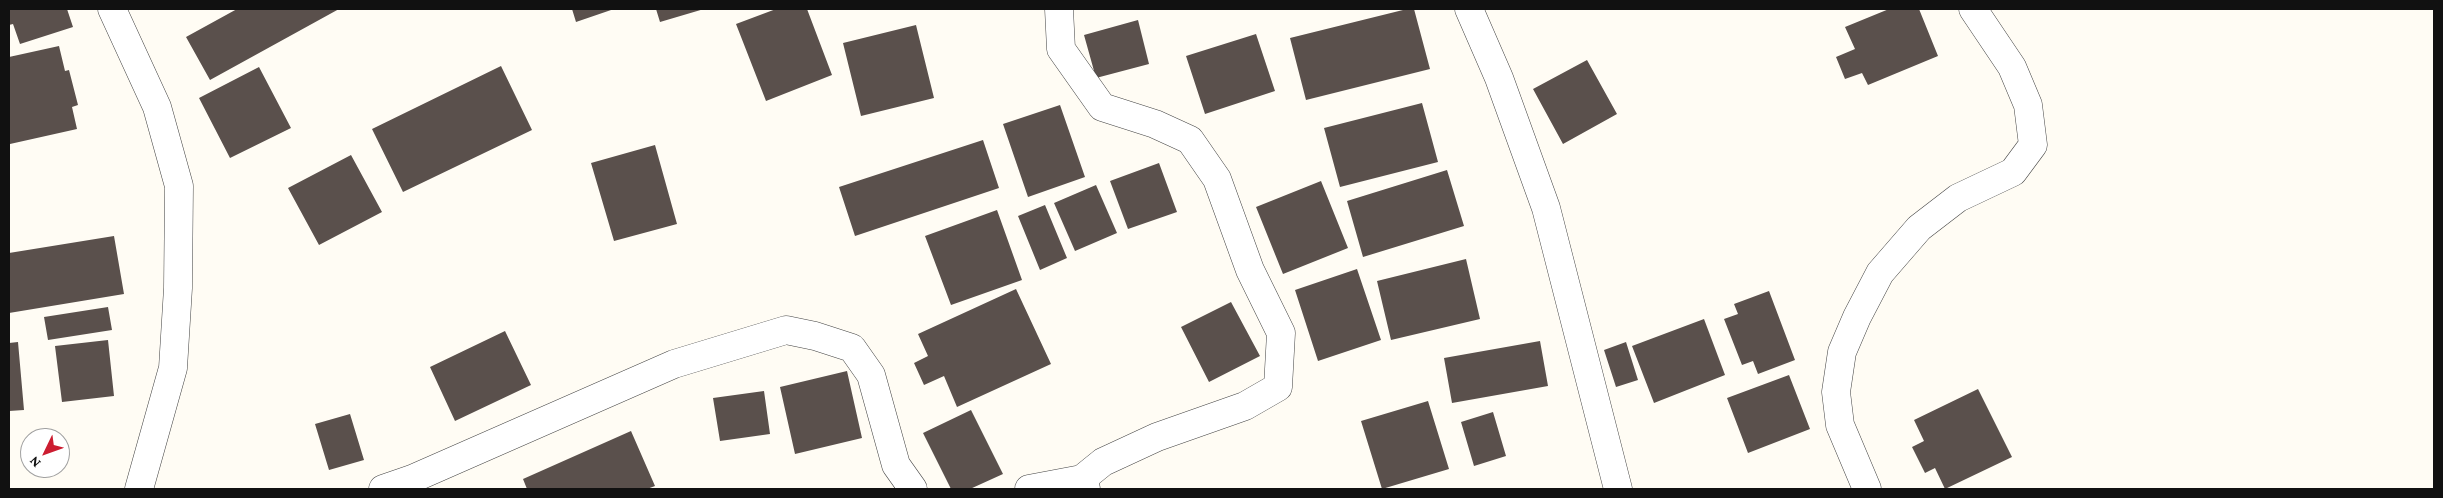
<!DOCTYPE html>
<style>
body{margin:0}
#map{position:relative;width:2443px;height:498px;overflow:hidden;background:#fffcf4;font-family:"Crimson Pro",serif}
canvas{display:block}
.frame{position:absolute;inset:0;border:10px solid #111;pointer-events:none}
.north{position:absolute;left:20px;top:428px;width:50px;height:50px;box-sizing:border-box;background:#fff;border:1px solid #a0a0a0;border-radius:50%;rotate:228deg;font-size:14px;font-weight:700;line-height:20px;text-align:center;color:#111}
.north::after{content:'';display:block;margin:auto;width:18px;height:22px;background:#cc1d31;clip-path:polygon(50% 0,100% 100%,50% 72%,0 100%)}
</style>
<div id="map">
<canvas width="2443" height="498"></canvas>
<div class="frame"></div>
<div class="north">N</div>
</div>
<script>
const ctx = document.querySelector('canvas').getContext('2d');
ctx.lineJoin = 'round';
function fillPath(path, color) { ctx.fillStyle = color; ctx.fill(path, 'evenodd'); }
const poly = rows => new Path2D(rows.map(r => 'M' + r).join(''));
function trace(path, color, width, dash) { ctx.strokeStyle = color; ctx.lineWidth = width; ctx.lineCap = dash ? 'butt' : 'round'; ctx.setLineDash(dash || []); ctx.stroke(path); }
fillPath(poly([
 [9,9,67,9,73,27,20,44,13,24,9,25],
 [237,9,339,9,210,80,186,37],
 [572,9,614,9,576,22],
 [656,9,704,9,660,22],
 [776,9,807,9,832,75,766,101,736,24],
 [1407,9,1414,9,1430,69,1306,100,1290,38],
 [1889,9,1919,9,1938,56,1868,85,1862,73,1845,79,1836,57,1855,49,1845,27],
 [1138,20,1149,64,1096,78,1084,35],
 [916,25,934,98,861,116,843,43],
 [1256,34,1275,91,1205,114,1186,56],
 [59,46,65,71,69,70,78,105,72,107,77,129,10,144,9,57],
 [1587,60,1617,114,1563,144,1533,89],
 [501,66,532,130,403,192,372,129],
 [259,67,291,128,230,158,199,98],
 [1422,103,1438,162,1340,187,1324,128],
 [1060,105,1085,177,1028,197,1003,124],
 [983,140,999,188,855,236,839,187],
 [655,145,677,224,614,241,591,163],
 [351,155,382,212,319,245,288,188],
 [1159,163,1177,212,1128,229,1110,181],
 [1447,170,1464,226,1363,257,1347,201],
 [1321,181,1348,248,1283,274,1256,207],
 [1096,185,1117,233,1075,251,1054,203],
 [1045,205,1067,258,1040,270,1018,216],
 [997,210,1022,280,951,305,925,236],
 [114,236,124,294,9,313,9,253],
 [1466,259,1480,319,1391,340,1377,281],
 [1357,269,1381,340,1318,361,1295,290],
 [1016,289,1051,364,957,407,944,376,924,385,914,363,928,356,918,334],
 [1769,291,1795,360,1758,374,1753,361,1742,365,1724,319,1738,314,1734,304],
 [1231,302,1260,356,1209,382,1181,327],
 [108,307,112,330,48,340,44,317],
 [1704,319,1725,375,1654,403,1632,346],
 [505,331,531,385,455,421,430,367],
 [108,340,114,396,62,402,55,346],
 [1540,341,1548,386,1452,403,1444,358],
 [18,342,24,410,9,411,9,343],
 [1626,342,1638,380,1616,387,1604,350],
 [847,371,862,438,795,454,780,387],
 [1789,375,1810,429,1748,453,1727,398],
 [1978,389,2012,457,1945,489,1935,468,1925,473,1912,447,1924,441,1914,420],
 [764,391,770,434,720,441,713,398],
 [1428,401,1449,469,1382,489,1361,421],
 [971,410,1003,474,970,489,951,489,923,433],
 [1493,412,1506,456,1474,466,1461,422],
 [350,414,364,460,329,470,315,424],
 [631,431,655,486,647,489,527,489,523,479]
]), '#5a504c');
const minor = poly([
 [112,9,157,107,179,186,178,288,173,368,139,489],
 [1059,9,1061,49,1102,107,1155,124,1190,140,1217,179,1250,270,1281,333,1278,387,1245,406,1157,437,1103,462,1082,479],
 [1469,9,1499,78,1546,208,1618,489],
 [383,489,412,479,674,364,786,330,815,336,852,348,871,375,896,465,913,489],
 [1029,489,1082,479,1086,489],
 [1867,489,1840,425,1836,392,1842,352,1857,317,1880,273,1919,228,1958,198,2013,172,2033,145,2028,105,2012,67,1973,9]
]);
trace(minor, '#444', 29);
trace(minor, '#fff', 28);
</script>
